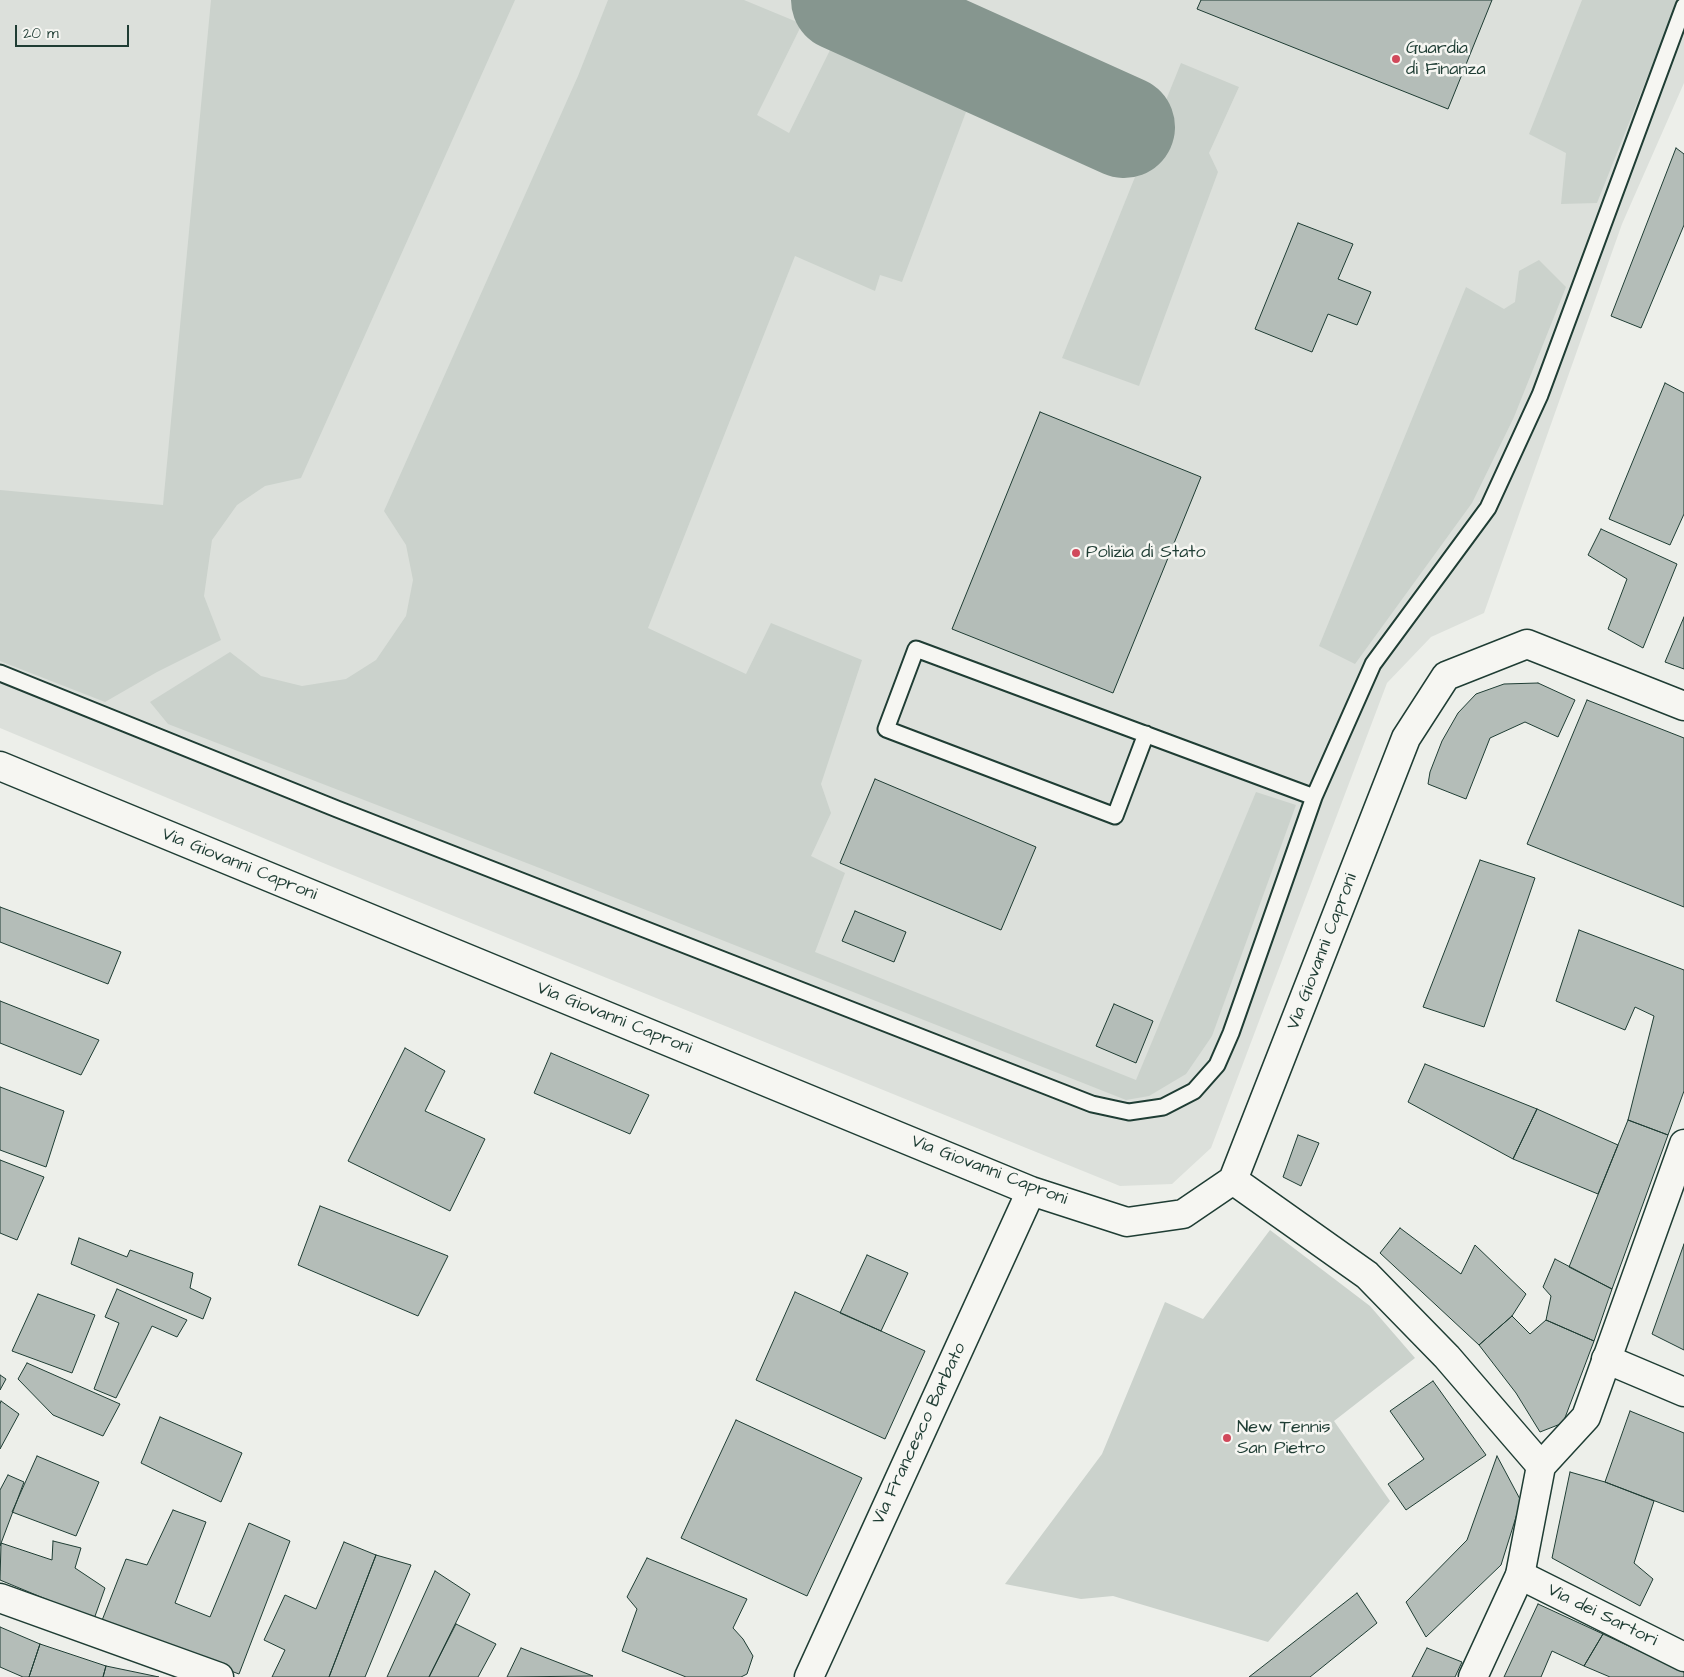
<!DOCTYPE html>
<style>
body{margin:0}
#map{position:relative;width:1684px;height:1677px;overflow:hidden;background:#edefea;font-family:"Architects Daughter",sans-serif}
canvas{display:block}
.scale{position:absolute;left:15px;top:25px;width:114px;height:22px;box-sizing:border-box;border:2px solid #1f3d34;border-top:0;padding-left:6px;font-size:15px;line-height:18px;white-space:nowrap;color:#1f3d34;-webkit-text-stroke:4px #f6f6f2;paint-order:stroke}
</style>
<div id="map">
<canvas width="1684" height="1677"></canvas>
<div class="scale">20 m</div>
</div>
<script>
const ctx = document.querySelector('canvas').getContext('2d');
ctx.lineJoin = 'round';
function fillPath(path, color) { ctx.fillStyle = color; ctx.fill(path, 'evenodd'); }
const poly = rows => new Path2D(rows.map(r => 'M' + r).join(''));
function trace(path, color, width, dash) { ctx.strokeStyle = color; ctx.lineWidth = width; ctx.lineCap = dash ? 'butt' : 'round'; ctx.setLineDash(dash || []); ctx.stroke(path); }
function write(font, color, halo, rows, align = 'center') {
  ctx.font = font + ' "Architects Daughter",sans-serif'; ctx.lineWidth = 5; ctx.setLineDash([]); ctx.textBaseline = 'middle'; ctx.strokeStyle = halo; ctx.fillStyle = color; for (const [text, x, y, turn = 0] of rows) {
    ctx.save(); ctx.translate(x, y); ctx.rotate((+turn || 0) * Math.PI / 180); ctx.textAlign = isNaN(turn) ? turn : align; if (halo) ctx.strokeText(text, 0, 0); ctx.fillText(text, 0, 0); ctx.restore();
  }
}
fillPath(poly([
 [0,0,1684,0,1684,83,1622,224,1484,613,1431,637,1387,683,1211,1148,1172,1184,1120,1186,328,865,0,728]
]), '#dce0db');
fillPath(poly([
 [211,0,515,0,301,478,265,486,237,505,212,540,204,596,221,640,157,672,105,702,0,661,0,490,163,505],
 [608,0,744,0,802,24,757,115,789,133,835,40,969,104,902,282,880,275,875,291,795,256,648,628,746,674,771,623,862,660,821,784,831,813,811,856,845,873,815,952,1136,1080,1256,792,1296,805,1212,1036,1186,1074,1149,1096,1126,1100,555,874,168,724,150,702,230,652,261,676,302,686,346,679,376,660,406,616,413,580,406,545,384,511,578,76],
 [1582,0,1678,0,1597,203,1561,204,1566,153,1529,134],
 [1181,63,1239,87,1209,153,1218,172,1139,386,1062,358],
 [1539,260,1566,287,1514,417,1472,503,1355,664,1319,646,1466,287,1504,309,1515,302,1519,271],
 [1270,1230,1370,1306,1415,1358,1334,1421,1390,1501,1268,1642,1113,1596,1081,1599,1005,1584,1102,1454,1165,1302,1203,1319]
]), '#cbd2cc');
trace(poly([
 [842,0,1124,127]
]), '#86968f', 102);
const building = poly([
 [1201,0,1492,0,1448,109,1197,9,1201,0],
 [1676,148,1684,154,1684,225,1641,328,1611,316,1676,148],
 [1298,223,1353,244,1338,279,1371,292,1357,325,1328,314,1312,352,1255,329,1298,223],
 [1665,383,1684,393,1684,514,1670,545,1609,519,1665,383],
 [1040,412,1201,477,1113,693,952,629,1040,412],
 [1601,529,1677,564,1643,648,1608,629,1627,579,1588,555,1601,529],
 [1684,617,1684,669,1665,662,1684,617],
 [1538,683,1575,700,1558,737,1525,722,1490,738,1466,799,1428,784,1430,772,1442,741,1458,713,1476,694,1504,684,1538,683],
 [1587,700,1684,738,1684,907,1527,844,1587,700],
 [875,779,1036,847,1001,930,840,863,875,779],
 [1480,860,1535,878,1484,1027,1423,1007,1480,860],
 [0,907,121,952,108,984,0,942,0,907],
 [855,911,906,932,894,962,842,941,855,911],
 [1579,930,1684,970,1684,1091,1668,1135,1628,1120,1654,1016,1635,1007,1625,1030,1556,1001,1579,930],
 [0,1001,99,1040,81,1075,0,1043,0,1001],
 [1114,1004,1153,1021,1136,1063,1096,1046,1114,1004],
 [405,1048,445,1071,425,1111,485,1139,450,1211,348,1161,405,1048],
 [551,1053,649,1095,630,1134,534,1093,551,1053],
 [1425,1064,1537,1109,1513,1159,1408,1102,1425,1064],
 [0,1087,64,1111,46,1167,0,1150,0,1087],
 [1537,1109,1618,1145,1598,1194,1513,1159,1537,1109],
 [1628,1120,1668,1135,1612,1289,1569,1267,1628,1120],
 [1298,1135,1319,1143,1301,1186,1283,1177,1298,1135],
 [0,1160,44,1177,17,1240,0,1233,0,1160],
 [320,1206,448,1256,418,1316,298,1265,320,1206],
 [1400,1228,1461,1274,1475,1245,1526,1294,1512,1316,1479,1345,1380,1253,1400,1228],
 [79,1238,127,1257,130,1250,193,1273,190,1288,211,1298,203,1319,71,1264,79,1238],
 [1684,1244,1684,1350,1652,1334,1684,1244],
 [867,1255,908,1273,881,1331,840,1313,867,1255],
 [1555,1259,1612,1289,1594,1341,1546,1320,1551,1296,1543,1287,1555,1259],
 [117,1289,187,1320,177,1337,152,1326,116,1398,94,1389,119,1323,105,1317,117,1289],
 [795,1292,925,1351,885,1439,756,1380,795,1292],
 [38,1294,95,1315,72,1373,12,1351,38,1294],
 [1512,1316,1530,1334,1546,1320,1594,1341,1563,1423,1540,1432,1516,1393,1479,1345,1512,1316],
 [27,1363,120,1404,103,1436,53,1415,18,1379,27,1363],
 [0,1375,6,1379,0,1390,0,1375],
 [1433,1381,1486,1455,1406,1510,1388,1484,1424,1459,1390,1411,1433,1381],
 [1,1401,19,1414,0,1449,0,1404,1,1401],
 [1630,1411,1684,1433,1684,1512,1605,1482,1630,1411],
 [160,1417,242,1453,221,1502,141,1463,160,1417],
 [736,1420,862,1478,807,1596,681,1538,736,1420],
 [37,1456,99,1482,76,1536,12,1512,37,1456],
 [1497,1456,1521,1501,1501,1565,1426,1637,1406,1602,1467,1540,1497,1456],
 [1570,1472,1605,1482,1654,1501,1634,1563,1653,1579,1640,1606,1552,1558,1570,1472],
 [8,1475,24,1482,0,1546,0,1490,8,1475],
 [173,1510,206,1522,175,1603,210,1617,249,1523,290,1541,239,1674,101,1623,126,1559,147,1565,173,1510],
 [53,1541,81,1548,75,1568,105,1588,94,1619,0,1580,1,1543,52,1560,53,1541],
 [344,1542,376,1555,329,1677,272,1677,285,1650,264,1640,285,1595,316,1609,344,1542],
 [376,1555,411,1565,365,1677,329,1677,376,1555],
 [647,1558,747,1599,733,1628,743,1639,753,1656,747,1674,741,1677,686,1677,622,1651,637,1609,627,1597,647,1558],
 [435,1571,470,1594,429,1677,387,1677,435,1571],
 [1357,1593,1377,1623,1310,1677,1249,1677,1357,1593],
 [1538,1604,1603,1634,1584,1666,1552,1651,1541,1677,1504,1677,1538,1604],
 [456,1624,496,1644,478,1677,429,1677,456,1624],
 [0,1627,40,1644,29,1677,23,1677,0,1667,0,1627],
 [1603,1634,1684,1672,1684,1677,1610,1677,1584,1666,1603,1634],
 [40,1644,106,1666,103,1677,29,1677,40,1644],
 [521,1648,593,1676,507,1677,521,1648],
 [1427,1648,1462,1662,1455,1677,1412,1677,1427,1648],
 [106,1666,159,1677,103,1677,106,1666]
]);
fillPath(building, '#b4bdb8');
trace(building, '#1f3d34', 1);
const service = poly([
 [0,673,337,809,1092,1104,1129,1112,1163,1107,1194,1091,1217,1065,1231,1033,1314,797,916,649,886,729,1115,816,1146,734],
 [1314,797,1373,664,1488,508,1540,395,1684,6]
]);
const minor = poly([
 [0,766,1031,1191,1127,1222,1183,1214,1233,1180,1406,738,1446,676,1527,644,1684,706],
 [1233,1180,1367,1275,1447,1357,1541,1466],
 [1606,1359,1684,1392],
 [1520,1575,1684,1657],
 [0,1598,219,1677],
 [809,1677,1031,1191]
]);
const tertiary = poly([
 [1473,1677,1520,1575,1541,1466,1586,1417,1684,1144]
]);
trace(service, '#1f3d34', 19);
trace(minor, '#1f3d34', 31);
trace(tertiary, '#1f3d34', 31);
trace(service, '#f6f6f2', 15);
trace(minor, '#f6f6f2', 28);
trace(tertiary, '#f6f6f2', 28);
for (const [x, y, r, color] of [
 [1396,59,5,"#d1495b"],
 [1076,553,5,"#d1495b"],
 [1227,1438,5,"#d1495b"]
]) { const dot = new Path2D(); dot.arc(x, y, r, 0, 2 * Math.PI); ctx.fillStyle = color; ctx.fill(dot); trace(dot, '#f6f6f2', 2); }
write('18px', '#1f3d34', '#f6f6f2', [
 ["Guardia",1406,49],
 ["di Finanza",1406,70],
 ["Polizia di Stato",1086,553],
 ["New Tennis",1237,1428],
 ["San Pietro",1237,1449]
], 'left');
write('18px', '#1f3d34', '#f6f6f2', [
 ["Via Giovanni Caproni",239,865,22],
 ["Via Giovanni Caproni",1323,952,-69],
 ["Via Giovanni Caproni",614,1019,22],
 ["Via Giovanni Caproni",989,1171,21],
 ["Via Francesco Barbato",920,1434,-65],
 ["Via dei Sartori",1602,1616,26]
]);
</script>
